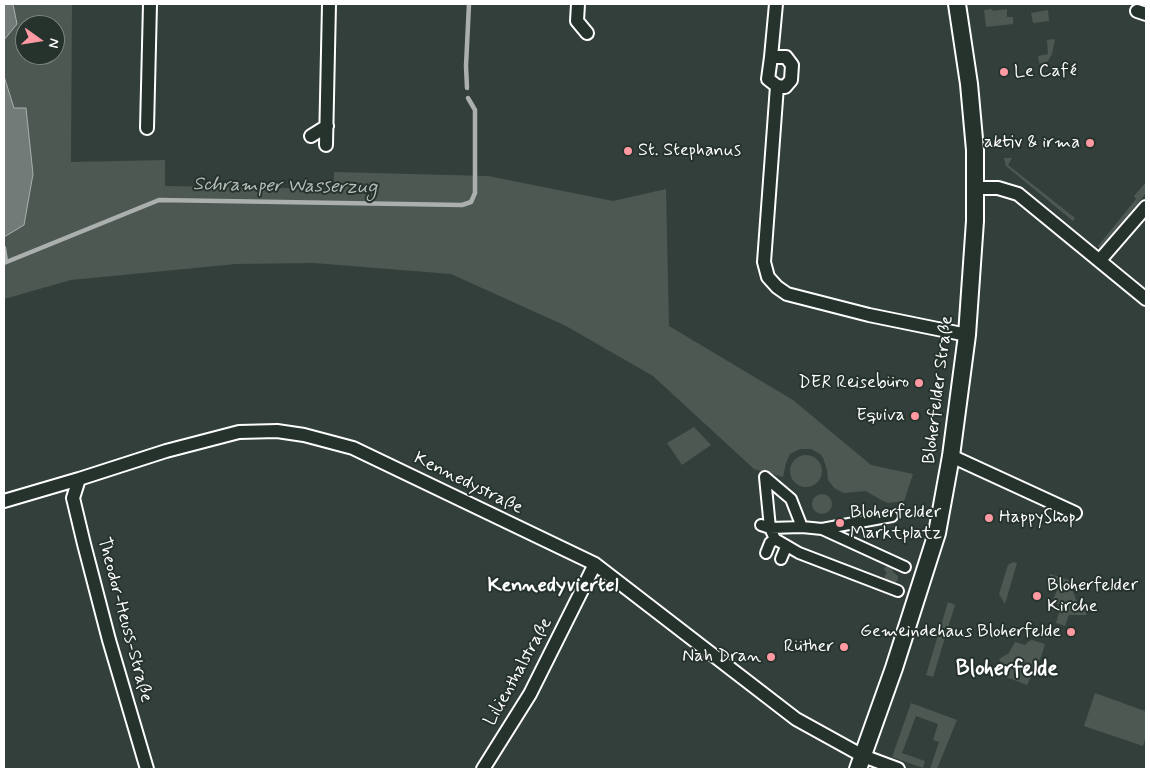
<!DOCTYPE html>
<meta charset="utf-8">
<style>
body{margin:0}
#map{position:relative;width:1150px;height:773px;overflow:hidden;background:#333f3a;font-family:Mynerve,sans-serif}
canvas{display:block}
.frame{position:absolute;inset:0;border:5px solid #fff;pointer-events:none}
.north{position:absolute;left:15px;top:15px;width:50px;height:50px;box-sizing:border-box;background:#26332d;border:1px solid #7d8581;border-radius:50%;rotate:103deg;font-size:14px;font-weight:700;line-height:20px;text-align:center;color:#fff}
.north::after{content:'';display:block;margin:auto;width:18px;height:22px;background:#ff9aa2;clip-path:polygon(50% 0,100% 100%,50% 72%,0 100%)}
</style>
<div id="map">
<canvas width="1150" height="773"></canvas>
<div class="frame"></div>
<div class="north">N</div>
</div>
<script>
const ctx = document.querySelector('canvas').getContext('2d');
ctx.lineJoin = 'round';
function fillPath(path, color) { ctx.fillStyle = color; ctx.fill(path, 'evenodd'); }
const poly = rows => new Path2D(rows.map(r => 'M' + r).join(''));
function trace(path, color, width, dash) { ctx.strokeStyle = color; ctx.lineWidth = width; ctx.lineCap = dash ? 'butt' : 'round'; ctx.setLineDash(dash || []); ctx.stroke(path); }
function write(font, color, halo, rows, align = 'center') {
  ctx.font = font + ' Mynerve,sans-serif'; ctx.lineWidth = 4; ctx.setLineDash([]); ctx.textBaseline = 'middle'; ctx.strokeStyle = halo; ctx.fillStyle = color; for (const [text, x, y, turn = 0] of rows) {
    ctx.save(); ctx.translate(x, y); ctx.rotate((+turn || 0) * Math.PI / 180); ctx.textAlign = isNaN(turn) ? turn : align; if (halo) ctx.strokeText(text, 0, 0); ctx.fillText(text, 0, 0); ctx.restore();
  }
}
fillPath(poly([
 [13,4,72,4,71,162,165,160,165,186,334,189,334,172,488,176,613,201,666,189,669,326,793,400,871,465,913,474,904,501,888,503,881,500,866,491,844,493,834,488,828,480,827,470,823,458,820,454,811,449,800,449,790,454,786,463,783,477,754,469,653,376,566,326,451,274,314,263,236,264,71,280,4,299,4,237,14,108,4,76,4,40,17,24],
 [25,25,55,25,55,55,25,55],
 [992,9,993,11,1007,9,1007,17,1013,17,1013,24,986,27,984,10],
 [1048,10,1049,21,1033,23,1031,13],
 [1055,39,1052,54,1048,61,1042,64,1039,63,1038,56,1048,54,1047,40],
 [1004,158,1012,158,1008,165,1075,218,1073,221,1006,166],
 [1146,182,1146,193,1138,203,1139,209,1106,248,1100,249,1098,246,1136,199,1134,196],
 [694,427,711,445,682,465,667,443],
 '790 471a16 16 0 1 1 32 0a16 16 0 1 1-32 0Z',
 '812 504a10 10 0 1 1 20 0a10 10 0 1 1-20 0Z',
 [1013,562,1017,563,1005,604,999,594,1008,565],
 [888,565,892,566,893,572,898,576,898,580,893,585,884,582,885,575,887,574,884,568],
 [1050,574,1069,580,1076,600,1088,609,1086,615,1069,615,1065,626,1056,623,1061,605,1052,602,1057,590,1048,586],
 [948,602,955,605,933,677,926,675],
 [1032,640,1045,644,1041,657,1027,685,1001,675,1003,666,999,659,1009,653,1015,642,1025,645,1029,641],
 [1095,693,1145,711,1146,707,1146,736,1143,746,1084,726],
 [911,703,957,720,937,769,930,769,939,742,933,740,938,724,916,716,902,753,925,761,923,768,892,757]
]), '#4d5853');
const water = poly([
 [4,4,13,4,17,24,4,40,4,4],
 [4,76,14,108,26,108,33,174,24,225,4,237,4,76]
]);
fillPath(water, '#737b78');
trace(water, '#abb0ae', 1);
trace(poly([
 [467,88,466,66,469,4],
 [4,248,6,262],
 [4,263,159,200,462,205,471,202,475,193,475,110,468,98]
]), '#abb0ae', 4.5);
const pedestrian = poly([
 [765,477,770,528,775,539,799,553,898,591],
 [765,477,791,499,802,527],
 [761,525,770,528,802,527,822,529,892,516],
 [822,529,905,567],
 [766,553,770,543,775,539],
 [781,559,786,547]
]);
const minor = poly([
 [578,4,577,21,587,33],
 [1137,11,1146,14],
 [771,57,776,4],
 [777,86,785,87,791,80,792,65,786,57,771,57,768,79,777,86,764,262,768,277,777,287,787,294,869,315,967,335],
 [147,128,150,4],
 [311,136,327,126],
 [326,145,329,4],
 [976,188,998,188,1018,194,1146,299],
 [1100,260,1146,207],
 [951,456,1075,513],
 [79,479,73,498,84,544,109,640,147,769],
 [4,501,79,479,166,451,239,432,277,431,304,435,353,448,595,564,796,719,863,756,898,769],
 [483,769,530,694,595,564]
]);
const tertiary = poly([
 [858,769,894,668,937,533,951,456,967,335,975,221,975,150,969,84,957,4]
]);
trace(pedestrian, '#fff', 14);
trace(minor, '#fff', 16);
trace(tertiary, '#fff', 20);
trace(pedestrian, '#26332d', 10);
trace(minor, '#26332d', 12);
trace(tertiary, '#26332d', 16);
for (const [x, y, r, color] of [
 [1004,72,5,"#ff9aa2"],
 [1090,143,5,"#ff9aa2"],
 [628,151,5,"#ff9aa2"],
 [919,383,5,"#ff9aa2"],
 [915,416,5,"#ff9aa2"],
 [989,518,5,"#ff9aa2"],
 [840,523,5,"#ff9aa2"],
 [1037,596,5,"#ff9aa2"],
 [1071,632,5,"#ff9aa2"],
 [844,647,5,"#ff9aa2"],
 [771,657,5,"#ff9aa2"]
]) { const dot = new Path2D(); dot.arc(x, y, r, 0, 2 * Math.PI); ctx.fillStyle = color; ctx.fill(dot); trace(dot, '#26332d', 2); }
write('18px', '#fff', '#26332d', [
 ["Le Café",1014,72,"left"],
 ["aktiv & irma",1080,143],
 ["St. Stephanus",638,151,"left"],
 ["DER Reisebüro",909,383],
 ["Equiva",905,416],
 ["Bloherfelder",850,513,"left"],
 ["Marktplatz",850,534,"left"],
 ["HappyShop",999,518,"left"],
 ["Bloherfelder",1047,586,"left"],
 ["Kirche",1047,607,"left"],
 ["Gemeindehaus Bloherfelde",1061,632],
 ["Rüther",834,647],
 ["Nah Dran",761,657]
], 'right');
write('18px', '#fff', '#26332d', [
 ["Bloherfelder Straße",939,390,-83],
 ["Kennedystraße",468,484,26],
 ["Theodor-Heuss-Straße",124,620,75],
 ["Lilienthalstraße",519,672,-61]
]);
write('italic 19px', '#b9bdbc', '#26332d', [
 ["Schramper Wasserzug",285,187,1]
]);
write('bold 20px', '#fff', '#26332d', [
 ["Kennedyviertel",553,587]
]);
write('bold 22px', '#fff', '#26332d', [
 ["Bloherfelde",1007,670]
]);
</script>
